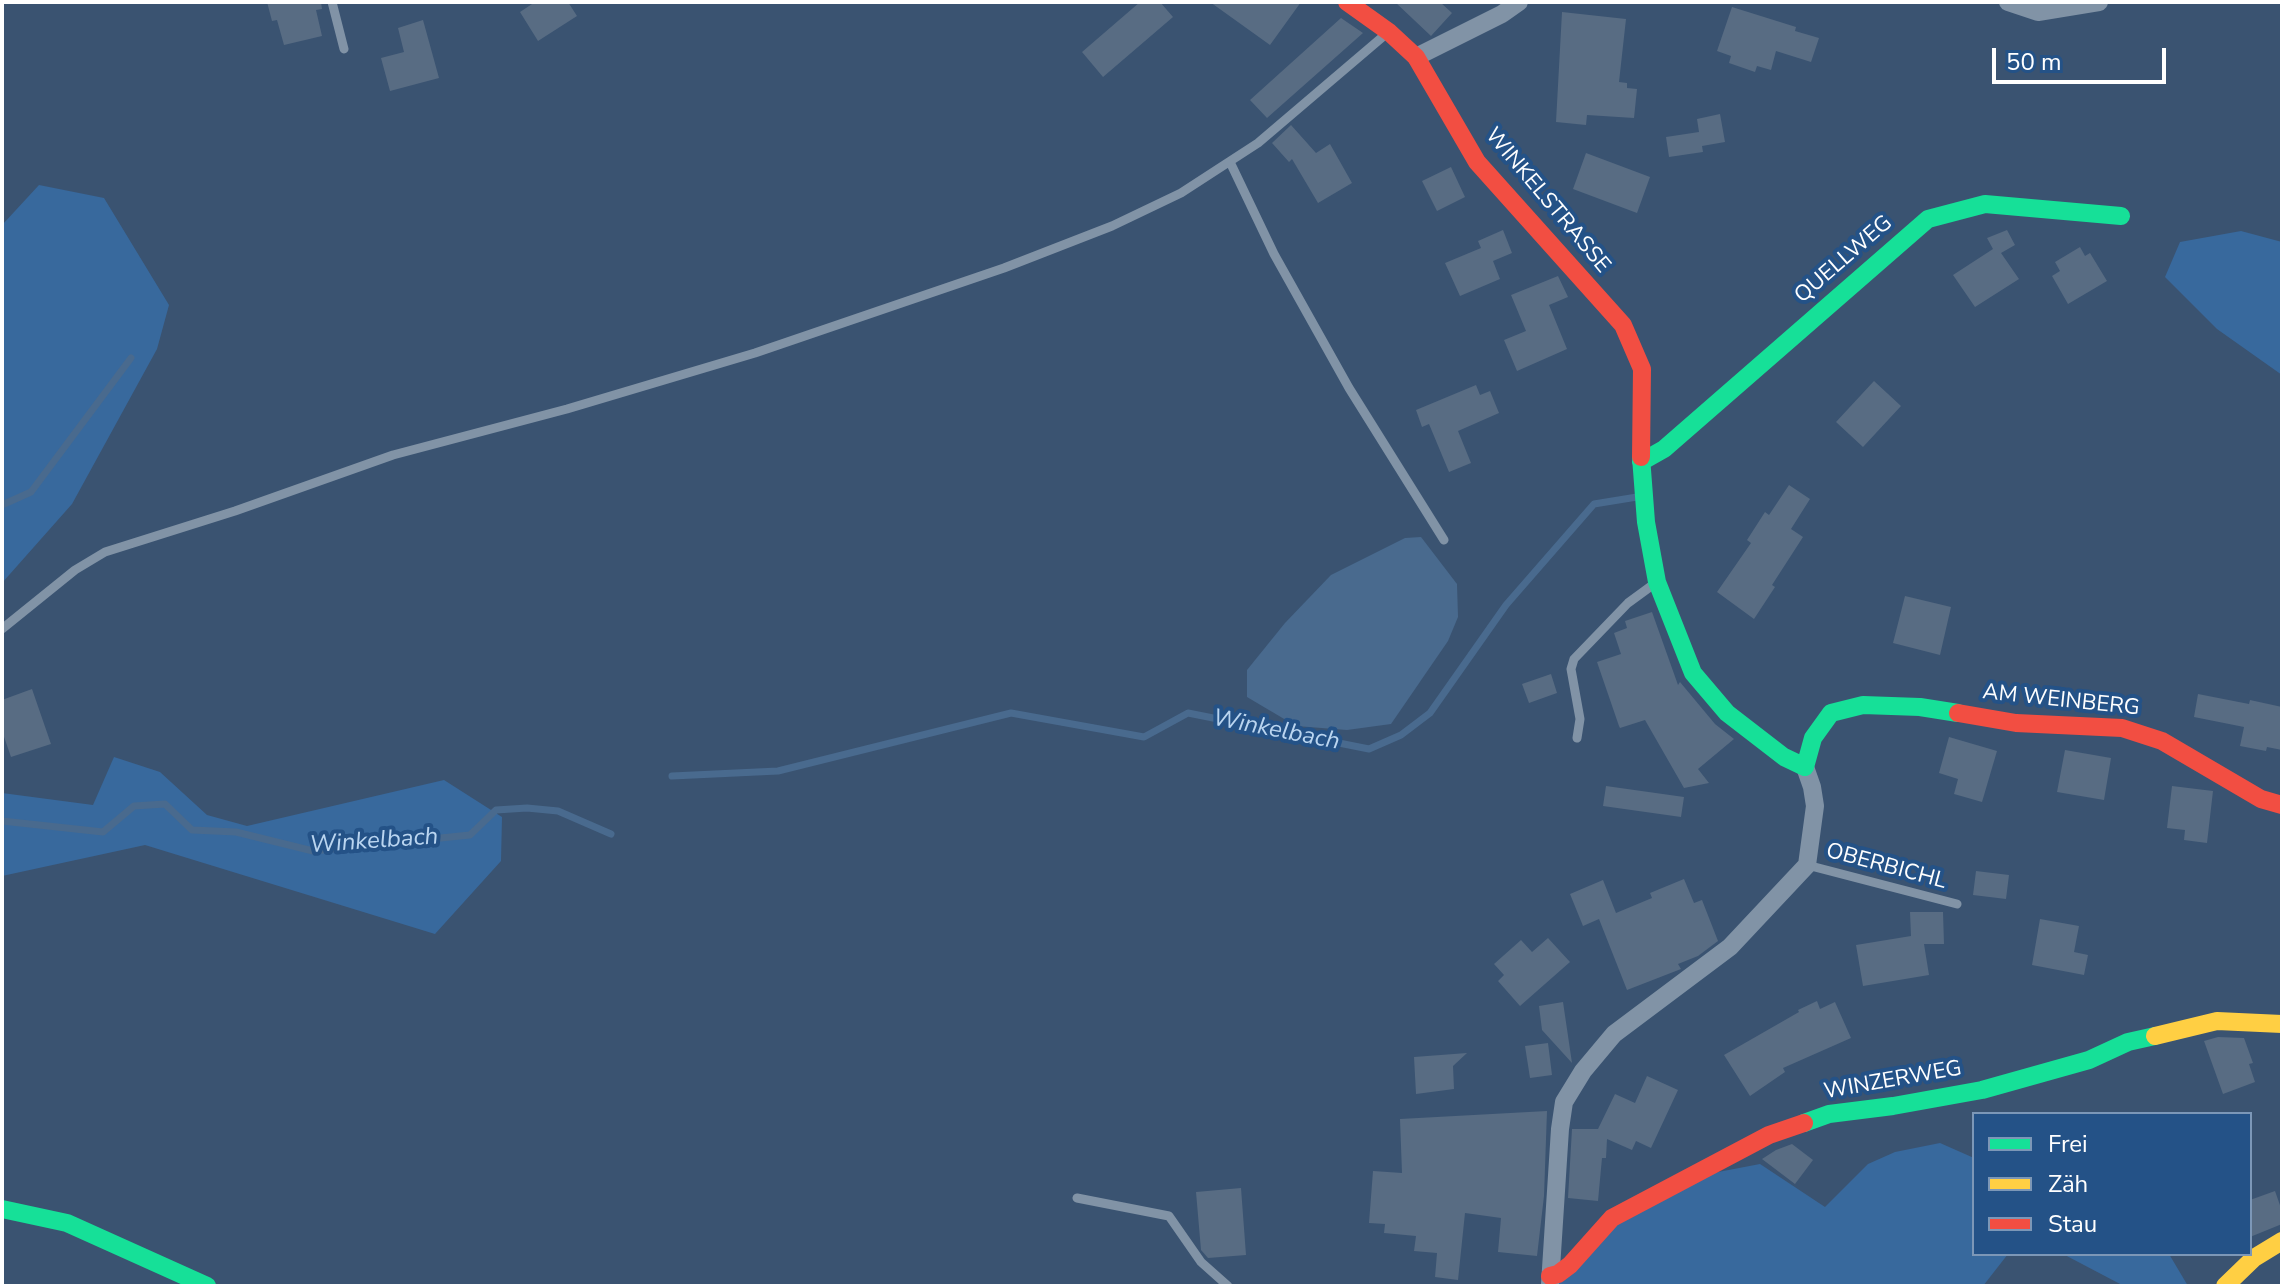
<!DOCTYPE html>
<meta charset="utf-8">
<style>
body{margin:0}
#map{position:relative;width:2284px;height:1288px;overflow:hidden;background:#3a5371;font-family:"Nunito Sans",sans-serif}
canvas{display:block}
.frame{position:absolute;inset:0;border:4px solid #fff;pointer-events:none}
.legend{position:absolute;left:1972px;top:1112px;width:280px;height:144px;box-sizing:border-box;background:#245287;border:2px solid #7c97b7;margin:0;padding:10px 14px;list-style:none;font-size:24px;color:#fff}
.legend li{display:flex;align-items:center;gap:16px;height:40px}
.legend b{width:40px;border:2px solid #7c97b7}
.scale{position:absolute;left:1992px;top:48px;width:174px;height:36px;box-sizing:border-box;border:4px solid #fff;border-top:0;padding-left:10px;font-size:24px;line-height:28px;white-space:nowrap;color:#fff;-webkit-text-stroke:6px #245287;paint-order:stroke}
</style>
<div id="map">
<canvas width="2284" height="1288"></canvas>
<div class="frame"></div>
<ul class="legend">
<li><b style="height:10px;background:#16e098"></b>Frei</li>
<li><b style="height:10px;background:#ffcf43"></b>Zäh</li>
<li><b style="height:10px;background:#f24e42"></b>Stau</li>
</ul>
<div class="scale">50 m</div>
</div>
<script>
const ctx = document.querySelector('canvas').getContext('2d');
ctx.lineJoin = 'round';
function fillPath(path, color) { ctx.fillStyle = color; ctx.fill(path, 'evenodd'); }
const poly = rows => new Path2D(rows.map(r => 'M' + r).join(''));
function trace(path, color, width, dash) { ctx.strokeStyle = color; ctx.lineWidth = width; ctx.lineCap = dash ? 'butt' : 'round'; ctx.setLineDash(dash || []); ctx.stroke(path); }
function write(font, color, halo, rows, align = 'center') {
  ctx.font = font + ' "Nunito Sans",sans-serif'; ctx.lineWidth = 8; ctx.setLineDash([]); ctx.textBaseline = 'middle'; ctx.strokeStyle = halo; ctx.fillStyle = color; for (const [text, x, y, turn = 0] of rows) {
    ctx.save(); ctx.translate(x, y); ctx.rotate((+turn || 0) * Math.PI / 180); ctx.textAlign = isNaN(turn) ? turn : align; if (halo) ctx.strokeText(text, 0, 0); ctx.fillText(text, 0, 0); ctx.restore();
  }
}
fillPath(poly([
 [39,185,104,198,169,305,157,349,72,504,2,583,3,224],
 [2241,231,2282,242,2282,375,2217,329,2165,277,2180,242],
 [114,757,160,772,207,815,247,826,444,780,502,817,501,861,435,934,145,845,2,876,2,793,93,805],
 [1940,1143,1974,1158,1974,1254,2008,1254,1983,1286,1552,1286,1616,1208,1713,1173,1760,1164,1825,1207,1868,1164,1895,1152],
 [2063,1254,2169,1254,2188,1286,2122,1285]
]), '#38699d');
fillPath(poly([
 [1421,537,1457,584,1458,617,1448,641,1391,724,1347,730,1296,726,1247,697,1247,670,1285,623,1331,575,1405,538]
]), '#496a8e');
trace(poly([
 [2,505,31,492,131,358],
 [672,776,778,771,1011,713,1144,737,1188,713,1369,749,1401,735,1430,713,1506,605,1594,504,1637,497],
 [2,821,103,832,134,806,165,804,192,830,236,832,313,851,470,835,496,810,527,808,558,811,611,834]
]), '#496a8e', 7);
fillPath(poly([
 [267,2,321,2,322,9,316,10,322,36,284,45,277,20,272,21],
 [535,2,568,2,577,16,538,41,520,12],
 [1140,2,1160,2,1173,17,1103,77,1082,52],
 [1210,2,1301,2,1270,45],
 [1395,2,1440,2,1452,13,1431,36],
 [1732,7,1796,27,1795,31,1819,38,1811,62,1776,51,1771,70,1757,66,1755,72,1729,63,1731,56,1717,51],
 [1562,12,1626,19,1619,82,1627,83,1627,88,1637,89,1634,118,1587,115,1586,125,1556,122],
 [1341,18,1363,33,1267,118,1250,100],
 [423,20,439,78,390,91,381,58,404,52,398,28],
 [1720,114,1725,142,1702,146,1703,152,1669,157,1666,137,1699,132,1697,119],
 [1291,125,1316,153,1330,144,1352,183,1318,203,1292,159,1289,162,1272,143],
 [1586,153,1650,177,1637,213,1573,189],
 [1451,167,1465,197,1437,211,1422,181],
 [1503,230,1512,253,1493,261,1500,279,1460,296,1445,263,1481,248,1478,241],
 [2007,230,2015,245,2001,253,2019,279,1975,307,1953,275,1993,249,1987,238],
 [2080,247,2085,256,2090,253,2107,281,2068,304,2052,276,2060,271,2055,262],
 [1558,276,1568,297,1549,305,1567,349,1517,371,1504,340,1526,331,1511,295],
 [1874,381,1901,406,1863,447,1836,422],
 [1476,385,1480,395,1490,391,1499,413,1458,431,1471,463,1449,472,1429,424,1422,427,1416,410],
 [1789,485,1810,499,1791,529,1803,537,1772,585,1775,587,1754,619,1717,592,1751,543,1747,540,1765,512,1769,515],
 [1905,596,1951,607,1940,655,1893,643],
 [1652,612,1678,685,1680,682,1715,724,1734,739,1698,769,1709,783,1684,788,1645,720,1620,728,1619,726,1597,662,1621,654,1614,633,1627,628,1625,621],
 [1551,674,1557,693,1529,703,1522,684],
 [32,689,51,744,11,757,2,731,2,700],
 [2198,694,2249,704,2250,700,2282,707,2282,750,2267,747,2266,751,2240,746,2244,727,2194,717],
 [1949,737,1997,751,1982,802,1954,794,1958,779,1939,773],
 [2065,750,2111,758,2104,800,2057,792],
 [1606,786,1684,797,1681,817,1603,806],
 [2172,786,2213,791,2207,843,2184,840,2185,830,2167,828],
 [1976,871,2009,875,2006,899,1973,895],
 [1684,879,1694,903,1702,900,1718,941,1698,956,1678,964,1681,969,1627,990,1599,919,1583,926,1570,894,1603,880,1616,913,1652,898,1650,893],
 [1910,912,1943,912,1944,944,1924,944,1929,975,1863,986,1856,945,1911,936],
 [2040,919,2079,926,2074,952,2088,955,2084,975,2032,965],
 [1548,938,1570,962,1520,1006,1498,981,1504,975,1494,964,1521,940,1532,952],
 [1817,1001,1820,1009,1835,1002,1851,1038,1783,1068,1785,1072,1750,1096,1724,1055,1799,1012,1798,1010],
 [1563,1002,1572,1063,1542,1030,1539,1006],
 [2218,1037,2244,1038,2253,1063,2249,1064,2255,1082,2223,1094,2204,1041],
 [1548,1043,1552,1075,1530,1078,1525,1046],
 [1467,1053,1453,1066,1454,1089,1416,1094,1414,1057],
 [1647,1076,1678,1090,1651,1148,1636,1141,1632,1150,1607,1139,1606,1158,1602,1158,1598,1201,1568,1198,1572,1129,1598,1129,1615,1094,1635,1103],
 [1547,1111,1544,1196,1537,1256,1498,1252,1501,1218,1465,1213,1458,1280,1435,1277,1437,1253,1414,1251,1416,1236,1384,1233,1385,1224,1369,1223,1373,1171,1402,1173,1400,1119],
 [1792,1144,1813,1160,1795,1184,1762,1159,1776,1150],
 [1241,1188,1246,1255,1208,1258,1201,1250,1196,1192],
 [2275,1191,2282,1211,2282,1224,2250,1237,2250,1200]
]), '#586c83');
trace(poly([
 [332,2,344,49],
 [1230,162,1274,254,1349,388,1444,540],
 [2,629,75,570,105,552,235,511,393,455,567,409,755,353,1004,268,1112,226,1181,193,1258,143,1386,34],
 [1577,738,1580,719,1571,669,1574,659,1628,603,1654,584],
 [1807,865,1957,904],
 [1077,1198,1169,1216,1201,1262,1228,1286]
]), '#8193a6', 9);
trace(poly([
 [2008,2,2038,12,2099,2],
 [1416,57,1502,14,1519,2],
 [1550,1284,1560,1129,1564,1102,1583,1071,1614,1034,1730,947,1807,865,1815,806,1812,787,1805,767]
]), '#8193a6', 18);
trace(poly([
 [1641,457,1646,522,1657,582,1693,673,1727,713,1784,757,1805,767,1813,738,1831,713,1863,705,1920,707,1958,713],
 [1641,462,1664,449,1928,219,1985,204,2121,216],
 [1804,1123,1829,1114,1893,1106,1982,1090,2089,1060,2128,1042,2155,1036],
 [2,1209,67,1223,207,1286]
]), '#16e098', 18);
trace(poly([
 [2155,1036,2217,1021,2282,1024],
 [2225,1286,2254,1258,2282,1241]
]), '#ffcf43', 18);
trace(poly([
 [1347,2,1389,32,1416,57,1477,162,1623,325,1642,369,1641,457],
 [1958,713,2016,723,2122,728,2162,741,2261,799,2282,805],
 [1550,1276,1558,1274,1570,1265,1612,1218,1769,1135,1804,1123]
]), '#f24e42', 18);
write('22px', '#fff', '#245287', [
 ["WINKELSTRASSE",1547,201,50],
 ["QUELLWEG",1844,260,-41],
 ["AM WEINBERG",2061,701,6],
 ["OBERBICHL",1886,867,15],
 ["WINZERWEG",1893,1081,-10]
]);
write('italic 24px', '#bad5f0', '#245287', [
 ["Winkelbach",1276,731,11],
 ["Winkelbach",374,842,-4]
]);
</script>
